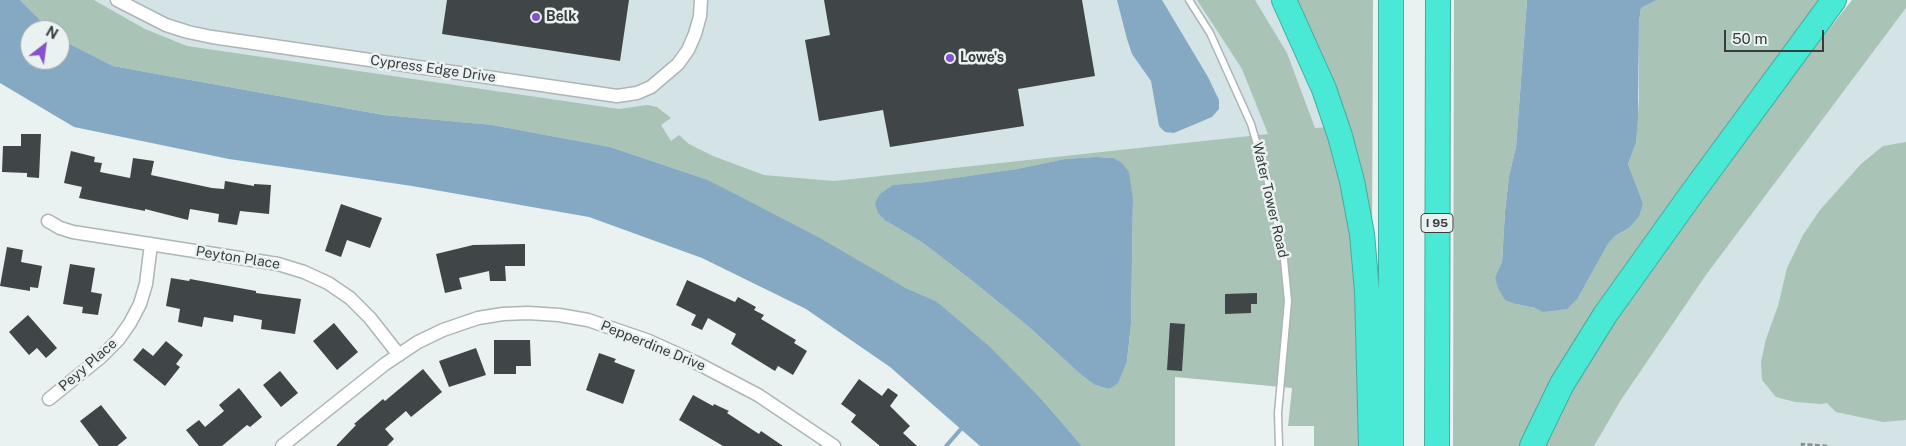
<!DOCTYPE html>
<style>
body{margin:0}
#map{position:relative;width:1906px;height:446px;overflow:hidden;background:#e9f1f1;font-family:"Public Sans",sans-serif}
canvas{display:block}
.north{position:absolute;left:20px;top:20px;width:50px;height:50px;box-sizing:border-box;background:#e9f1f1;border:1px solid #a3a9a9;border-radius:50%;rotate:30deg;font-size:14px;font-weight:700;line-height:20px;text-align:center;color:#393c3d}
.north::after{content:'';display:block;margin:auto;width:18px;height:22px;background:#8452cb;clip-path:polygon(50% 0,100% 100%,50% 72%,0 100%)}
.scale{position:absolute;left:1724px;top:30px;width:100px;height:22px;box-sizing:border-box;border:2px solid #393c3d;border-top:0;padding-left:6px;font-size:15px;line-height:18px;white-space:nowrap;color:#393c3d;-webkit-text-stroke:4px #e9f1f1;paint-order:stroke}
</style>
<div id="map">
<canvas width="1906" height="446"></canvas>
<div class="north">N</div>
<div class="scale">50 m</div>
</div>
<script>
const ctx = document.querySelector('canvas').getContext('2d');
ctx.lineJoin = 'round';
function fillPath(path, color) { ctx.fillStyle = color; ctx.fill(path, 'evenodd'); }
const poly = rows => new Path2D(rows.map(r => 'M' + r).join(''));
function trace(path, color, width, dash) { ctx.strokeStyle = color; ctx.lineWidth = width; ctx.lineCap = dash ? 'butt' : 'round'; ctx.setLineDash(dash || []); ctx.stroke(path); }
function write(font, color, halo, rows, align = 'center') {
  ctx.font = font + ' "Public Sans",sans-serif'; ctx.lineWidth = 5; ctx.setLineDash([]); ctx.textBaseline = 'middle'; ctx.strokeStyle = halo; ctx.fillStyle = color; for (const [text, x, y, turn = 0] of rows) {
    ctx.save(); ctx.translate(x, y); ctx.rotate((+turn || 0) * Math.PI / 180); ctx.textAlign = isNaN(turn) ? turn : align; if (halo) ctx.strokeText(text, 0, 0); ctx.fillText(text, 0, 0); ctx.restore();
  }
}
fillPath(poly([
 [20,0,1273,0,1284,20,1327,127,809,232,708,180,60,39,60,30,50,30],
 [1906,8,1906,446,1594,446,1621,400,1706,275]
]), '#d4e4e6');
fillPath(poly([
 [20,0,94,0,145,29,187,46,619,109,647,105,657,107,671,118,661,125,671,141,679,135,689,144,713,156,764,175,834,181,1268,134,1242,69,1197,0,1255,0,1287,53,1315,128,1327,127,1335,143,1357,259,1362,446,1314,446,1314,426,1288,426,1292,388,1175,377,1175,446,1082,446,1044,402,936,301,906,288,708,180,610,147,492,125,384,115,113,66,60,39,60,30,50,30],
 [1096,157,1113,158,1133,199,1131,324,1127,361,1109,389,1095,385,1080,374,1029,327,975,283,923,243,886,221,894,185,926,182,1017,169,1065,159],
 [1290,0,1373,0,1372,244],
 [1454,0,1527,0,1516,147,1509,176,1505,212,1502,262,1495,277,1516,304,1535,308,1578,298,1608,244,1615,236,1629,228,1643,203,1628,164,1636,143,1639,98,1639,22,1641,8,1657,0,1822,0,1526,446,1453,446],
 [1852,0,1906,0,1906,8,1706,275,1621,400,1594,446,1540,446,1598,339,1799,67],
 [1906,142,1906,420,1883,422,1836,412,1827,403,1821,404,1795,402,1776,397,1762,380,1761,362,1766,339,1778,306,1787,268,1803,235,1820,210,1861,164,1883,146]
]), '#a9c3b6');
fillPath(poly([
 [0,0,20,0,50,30,30,30,30,60,60,60,60,39,113,66,384,115,492,125,610,147,708,180,818,237,906,288,936,301,990,347,1044,402,1082,446,980,446,890,367,806,309,702,258,589,217,412,186,229,159,74,127,0,83],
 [1117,0,1162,0,1208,77,1219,100,1219,109,1212,117,1174,133,1165,132,1159,126,1151,81,1132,54,1127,39],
 [1527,0,1657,0,1641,8,1639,22,1638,119,1636,143,1628,164,1643,203,1639,216,1629,228,1615,236,1608,244,1578,298,1567,309,1543,312,1535,308,1516,304,1505,300,1498,288,1495,277,1502,262,1505,212,1509,176,1516,147],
 [1096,157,1113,158,1122,163,1129,172,1133,199,1131,324,1127,361,1118,383,1109,389,1095,385,1080,374,1029,327,975,283,923,243,886,221,878,213,875,203,880,194,893,185,926,182,1017,169,1065,159]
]), '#85a9c3');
trace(poly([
 [946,446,961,429]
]), '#85a9c3', 4);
fillPath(poly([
 [447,0,629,0,620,61,442,34],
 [824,0,1082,0,1095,76,1018,89,1024,126,890,147,883,110,819,121,805,40,830,35],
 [21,134,41,134,39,178,27,177,27,173,2,172,3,146,21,146],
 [71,151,95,157,94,162,102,163,100,172,130,178,133,158,154,161,151,175,212,188,224,189,225,181,254,186,254,184,271,185,269,214,240,211,237,225,218,222,219,214,190,209,188,220,145,209,145,211,79,198,82,187,64,183],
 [341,204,382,218,370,248,347,240,341,257,325,251],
 [525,244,525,266,505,266,506,281,490,281,489,271,459,278,462,289,445,293,436,254,473,245],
 [7,247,23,250,21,262,42,266,38,288,30,287,30,291,0,286],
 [70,264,95,268,91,292,102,294,98,315,82,313,83,307,63,304],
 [171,278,189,281,190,279,256,291,256,293,301,299,295,334,261,329,262,320,234,315,233,322,204,317,202,327,178,322,180,309,166,306],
 [687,280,735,302,738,297,756,307,754,310,764,315,761,319,796,340,794,343,807,351,793,375,778,366,775,371,731,344,736,334,708,318,702,330,691,325,696,315,676,305],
 [1257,293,1257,304,1251,304,1251,313,1225,314,1225,294],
 [28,315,57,348,46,358,37,348,29,355,9,332],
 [334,323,358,352,337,370,313,341],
 [1170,323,1185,324,1182,371,1167,370],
 [494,340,530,340,531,366,516,366,516,374,494,374],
 [166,341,183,355,176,364,180,367,165,386,133,360,143,348,153,356],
 [476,348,486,375,449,387,439,361],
 [599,353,616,359,614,362,635,370,623,404,586,390],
 [423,369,442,392,411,417,406,411,385,429,394,439,387,446,336,446,356,425,354,424,383,399,385,401],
 [280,371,298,393,281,407,263,385],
 [859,379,882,396,888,388,898,395,890,406,910,426,903,433,917,446,880,446,851,422,856,415,841,404],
 [239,388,262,417,250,427,247,425,222,446,199,446,186,430,199,420,205,427,224,411,219,405],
 [693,395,713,406,714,404,729,411,727,413,759,434,761,431,783,446,723,446,679,420],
 [101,405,127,438,117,446,99,446,80,421]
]), '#404648');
const lane = poly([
 [1189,0,1210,33,1251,124,1267,178,1283,249,1288,301,1278,413,1279,446]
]);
const street = poly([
 [117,0,166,25,188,32,212,37,617,96,637,93,651,87,678,64,688,50,695,34,700,16,701,0],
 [48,221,60,228,73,232,278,264,304,272,328,283,350,298,370,318,399,355],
 [49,399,101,357,118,340,130,323,140,304,146,284,151,244],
 [282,446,385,364,418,342,443,330,478,318,503,314,528,313,559,315,588,320,649,341,695,362,758,395,834,446]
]);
const highway = poly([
 [1284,0,1324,89,1340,136,1352,181,1362,234,1367,291,1371,446],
 [1391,446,1391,0],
 [1437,446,1438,0],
 [1532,446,1562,384,1605,315,1690,196,1834,0]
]);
trace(lane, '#adb5b5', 9);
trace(street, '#adb5b5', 15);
trace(highway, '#44aca0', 26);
trace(poly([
 [1802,446,1802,444,1828,446]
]), '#898e8f', 2.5, [5, 2.5]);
trace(lane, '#fff', 6);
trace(street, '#fff', 12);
trace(highway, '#4ae9d6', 24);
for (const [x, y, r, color] of [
 [536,17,5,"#8452cb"],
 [950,58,5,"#8452cb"]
]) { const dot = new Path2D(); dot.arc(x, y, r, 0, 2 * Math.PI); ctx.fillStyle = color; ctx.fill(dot); trace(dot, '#e9f1f1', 2); }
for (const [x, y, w] of [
 [1437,223,32]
]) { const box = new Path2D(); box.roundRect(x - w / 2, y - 9.5, w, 19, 4); ctx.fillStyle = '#e9f1f1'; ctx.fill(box); trace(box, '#393c3d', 1); }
write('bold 12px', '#393c3d', null, [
 ["I 95",1437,223]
]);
write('bold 14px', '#393c3d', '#e9f1f1', [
 ["Belk",546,17],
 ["Lowe's",960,58]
], 'left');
write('14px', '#393c3d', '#e9f1f1', [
 ["Cypress Edge Drive",433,69,8],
 ["Water Tower Road",1270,200,77],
 ["Peyton Place",238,258,9],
 ["Pepperdine Drive",653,346,22],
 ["Peyy Place",88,365,-41]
]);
</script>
